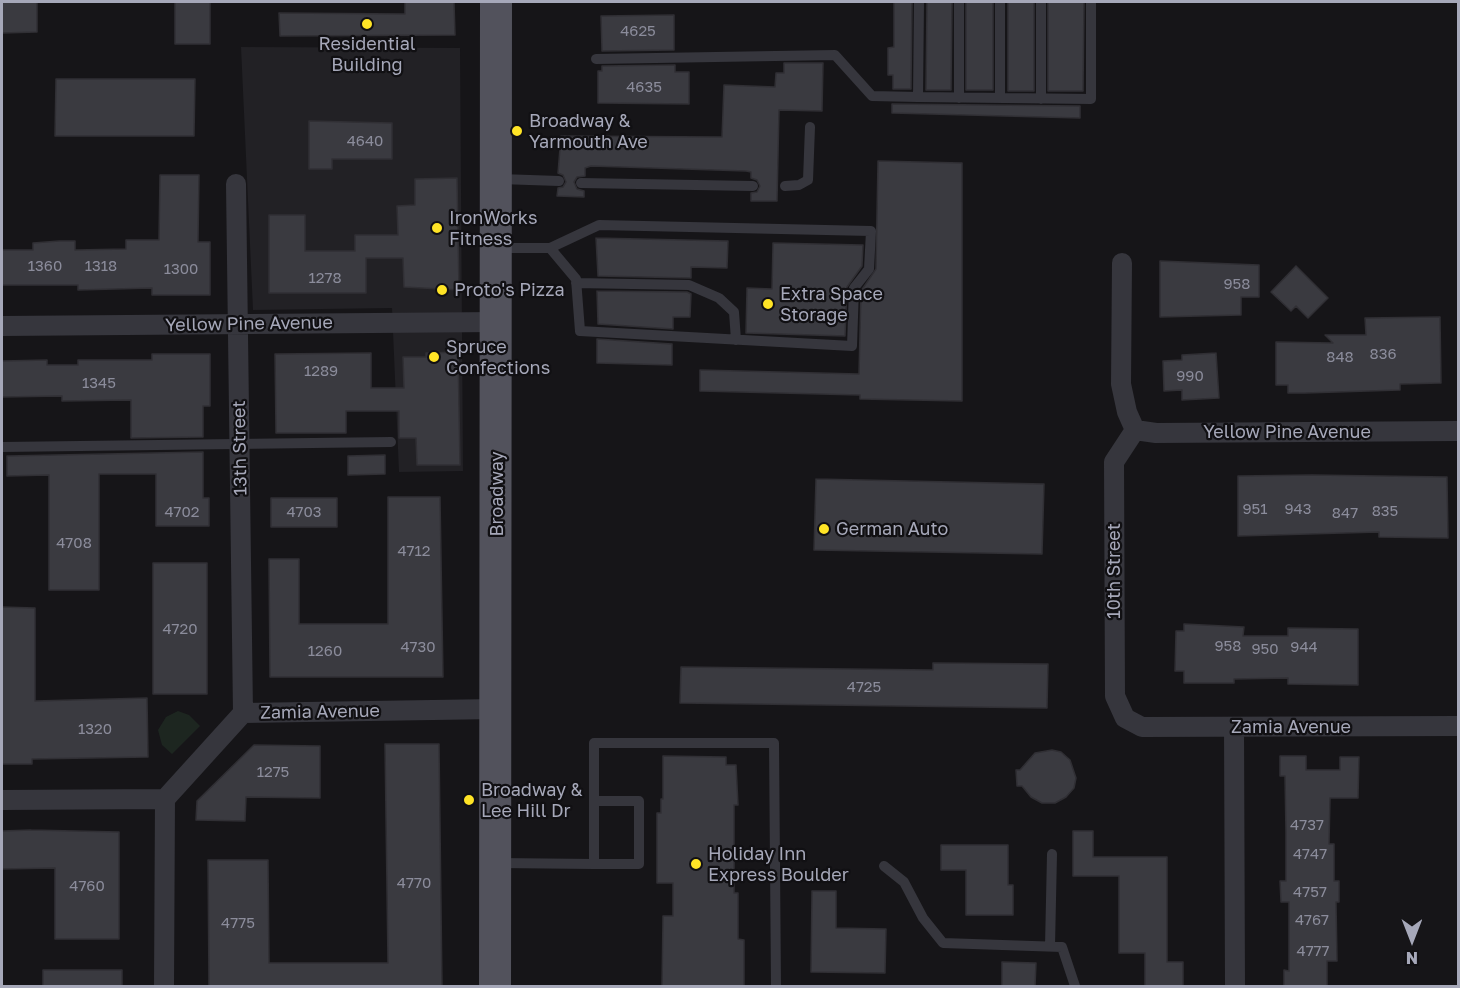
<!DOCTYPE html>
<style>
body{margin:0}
#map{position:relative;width:1460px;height:988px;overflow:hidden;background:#161518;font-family:"Golos Text",sans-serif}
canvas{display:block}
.frame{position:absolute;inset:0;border:3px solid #a6a8b9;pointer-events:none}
.north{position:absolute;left:1382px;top:910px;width:60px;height:60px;-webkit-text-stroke:4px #111013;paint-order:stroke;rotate:180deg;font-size:16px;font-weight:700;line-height:24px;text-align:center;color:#a6a8b9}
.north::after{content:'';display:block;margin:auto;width:21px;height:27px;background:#a6a8b9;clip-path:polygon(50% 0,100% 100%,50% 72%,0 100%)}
</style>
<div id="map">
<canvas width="1460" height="988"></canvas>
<div class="frame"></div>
<div class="north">N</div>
</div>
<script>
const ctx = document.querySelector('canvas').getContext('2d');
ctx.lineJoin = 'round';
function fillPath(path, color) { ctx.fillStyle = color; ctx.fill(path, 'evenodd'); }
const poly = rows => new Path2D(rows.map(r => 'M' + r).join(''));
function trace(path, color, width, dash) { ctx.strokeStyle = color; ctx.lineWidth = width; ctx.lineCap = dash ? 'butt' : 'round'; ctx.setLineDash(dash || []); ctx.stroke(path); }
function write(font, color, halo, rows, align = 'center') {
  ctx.font = font + ' "Golos Text",sans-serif'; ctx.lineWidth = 4.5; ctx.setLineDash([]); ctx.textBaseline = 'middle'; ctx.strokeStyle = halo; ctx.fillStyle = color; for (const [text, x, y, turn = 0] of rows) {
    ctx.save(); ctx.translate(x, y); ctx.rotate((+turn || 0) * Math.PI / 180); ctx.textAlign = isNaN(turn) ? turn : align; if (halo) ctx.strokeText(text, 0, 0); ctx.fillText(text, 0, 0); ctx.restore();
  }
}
fillPath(poly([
 [241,47,460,48,463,471,399,472,392,308,253,310]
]), '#222125');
fillPath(poly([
 [178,711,189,715,200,726,172,754,162,745,158,730,166,717]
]), '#1d2620');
const building = poly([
 [2,2,37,2,37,32,2,33,2,2],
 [175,2,210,2,210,44,175,44,175,2],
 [405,2,454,2,455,35,280,36,279,13,405,14,405,2],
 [894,2,912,2,911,89,893,89,893,75,888,75,888,48,894,47,894,2],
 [927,2,952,2,951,90,926,90,927,2],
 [966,2,993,2,993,90,966,90,966,2],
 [1008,2,1034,2,1034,91,1008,91,1008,2],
 [1048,2,1084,2,1083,91,1048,91,1048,2],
 [674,15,674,50,602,51,601,16,674,15],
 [784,63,823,63,822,111,779,110,777,201,751,201,751,193,757,192,760,186,757,180,751,178,751,172,746,171,591,166,585,168,585,176,577,177,574,182,577,189,584,191,584,197,557,196,558,188,563,187,566,182,563,175,558,173,561,136,722,137,724,85,775,87,776,73,784,73,784,63],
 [675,65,675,72,689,72,689,104,598,103,598,71,602,71,602,66,675,65],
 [56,79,195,79,194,136,55,136,56,79],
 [892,104,1080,106,1080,118,892,113,892,104],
 [309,121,392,123,392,159,332,159,332,169,309,169,309,121],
 [878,161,962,163,962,401,860,399,860,395,700,391,700,370,859,374,861,291,876,269,878,161],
 [160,175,199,175,198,242,210,242,210,295,152,295,152,288,78,290,78,285,2,285,2,250,33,250,33,243,59,241,75,241,75,250,126,249,126,240,159,240,160,175],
 [457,178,459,290,404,287,403,258,366,258,366,293,269,293,269,215,305,215,305,251,355,251,355,235,398,235,397,206,415,205,415,179,457,178],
 [596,238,728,241,727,268,691,267,691,278,598,276,596,238],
 [773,243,863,245,862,266,847,287,845,336,746,333,747,288,772,289,773,243],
 [1160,261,1259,265,1259,297,1241,297,1241,315,1160,317,1160,261],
 [1296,266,1328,298,1308,318,1296,306,1291,311,1271,292,1296,266],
 [597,291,687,292,691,294,690,317,673,317,673,329,598,324,597,291],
 [1440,317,1441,383,1400,384,1400,390,1305,393,1288,393,1288,385,1276,385,1276,342,1333,343,1325,335,1366,335,1365,318,1440,317],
 [597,339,672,344,672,365,597,363,597,339],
 [458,352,460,465,417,465,416,438,399,438,399,411,346,411,346,433,276,433,275,354,371,353,371,388,404,388,403,357,426,357,426,353,458,352],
 [1216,353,1219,398,1182,400,1182,390,1164,391,1163,361,1182,360,1182,355,1216,353],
 [152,354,210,354,210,406,203,406,203,437,131,438,131,400,62,401,62,396,2,397,2,361,47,360,47,365,78,365,78,360,152,360,152,354],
 [203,452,203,498,209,498,209,526,156,526,156,474,99,474,99,590,49,590,49,475,7,476,7,456,203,452],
 [385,455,385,474,348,475,348,456,385,455],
 [1312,475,1447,477,1448,538,1379,537,1379,532,1238,536,1238,476,1312,475],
 [816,479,1044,484,1042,554,814,550,816,479],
 [388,497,440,497,443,677,270,677,269,559,299,559,299,624,388,624,388,497],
 [271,498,337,498,337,527,271,527,271,498],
 [153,563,207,563,207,694,153,694,153,563],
 [2,607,35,608,35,701,147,698,148,757,32,759,32,764,2,764,2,607],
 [1184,624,1244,627,1243,636,1288,636,1288,628,1358,629,1358,685,1288,684,1288,678,1234,679,1234,683,1184,683,1184,671,1175,671,1176,631,1184,631,1184,624],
 [933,663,1048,664,1047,708,680,703,681,667,933,670,933,663],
 [385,744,439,744,442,987,209,987,208,860,268,860,269,963,388,963,385,744],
 [254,745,320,746,320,798,246,797,245,821,196,820,197,801,254,745],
 [1052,750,1061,752,1070,760,1076,778,1074,788,1066,797,1055,803,1042,803,1031,797,1022,786,1017,786,1016,770,1020,770,1035,753,1052,750],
 [663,756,726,757,726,765,736,765,738,805,734,805,734,893,738,893,738,939,744,940,744,987,662,987,663,916,673,916,673,883,657,883,657,813,661,813,661,799,663,799,663,756],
 [1280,756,1306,756,1306,770,1340,770,1340,757,1359,757,1358,798,1330,798,1329,844,1334,844,1334,881,1339,881,1339,902,1336,902,1337,961,1327,961,1327,987,1284,987,1284,970,1289,971,1289,902,1281,902,1280,881,1286,881,1286,834,1285,776,1280,776,1280,756],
 [31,830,119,832,119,939,55,939,55,868,2,869,2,831,31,830],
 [1073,831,1093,831,1093,857,1167,857,1167,962,1183,962,1183,987,1145,987,1145,953,1119,953,1119,876,1073,876,1073,831],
 [941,845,1008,845,1008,885,1013,885,1013,915,966,915,966,870,941,870,941,845],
 [812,891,836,891,836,928,886,929,885,973,811,972,812,891],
 [1002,962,1036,963,1035,987,1002,987,1002,962],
 [43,970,122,970,122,987,43,987,43,970]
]);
fillPath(building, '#3a3a40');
trace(building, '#302f34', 1.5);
trace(poly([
 [959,2,959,98],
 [596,59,835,55,872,96,918,97,919,2],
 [918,97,1091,99,1091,2],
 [1000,98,1000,2],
 [1041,99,1041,2],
 [500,179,559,181],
 [581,183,753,186],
 [785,186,799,185,808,180,810,127],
 [497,248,550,248,576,279,580,331,852,346,854,288,869,269,871,231,599,225,550,248],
 [576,283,689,285,719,298,734,312,736,340],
 [2,447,391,442],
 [594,801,639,801,639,864,594,864],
 [498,863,594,864,594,743,774,743,776,986],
 [884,866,904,882,923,918,943,943,1062,947,1075,986],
 [1050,946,1052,854]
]), '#36363d', 10);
trace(poly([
 [236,184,243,713],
 [1122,263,1121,384,1127,412,1135,430,1156,433,1458,431],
 [2,326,497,322],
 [1135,430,1114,462,1115,696,1125,718,1142,727,1458,726],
 [1234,727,1235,986],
 [2,800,165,799,243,713,496,709],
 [164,986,165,799]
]), '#36363d', 20);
trace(poly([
 [495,986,496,2]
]), '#52525c', 32);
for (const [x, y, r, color] of [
 [367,24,6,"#ffe426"],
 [517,131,6,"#ffe426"],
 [437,228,6,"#ffe426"],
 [442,290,6,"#ffe426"],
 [768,304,6,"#ffe426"],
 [434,357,6,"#ffe426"],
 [824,529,6,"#ffe426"],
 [469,800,6,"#ffe426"],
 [696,864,6,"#ffe426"]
]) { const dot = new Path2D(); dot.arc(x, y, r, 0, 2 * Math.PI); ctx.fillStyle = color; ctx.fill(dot); trace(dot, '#111013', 2); }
write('15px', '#8b8c9b', null, [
 ["4625",638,31],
 ["4635",644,87],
 ["4640",365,141],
 ["1360",45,266],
 ["1318",101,266],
 ["1300",181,269],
 ["1278",325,278],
 ["958",1237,284],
 ["836",1383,354],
 ["848",1340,357],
 ["1289",321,371],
 ["990",1190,376],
 ["1345",99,383],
 ["951",1255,509],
 ["943",1298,509],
 ["835",1385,511],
 ["4702",182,512],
 ["4703",304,512],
 ["847",1345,513],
 ["4708",74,543],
 ["4712",414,551],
 ["4720",180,629],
 ["958",1228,646],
 ["4730",418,647],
 ["944",1304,647],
 ["950",1265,649],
 ["1260",325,651],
 ["4725",864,687],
 ["1320",95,729],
 ["1275",273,772],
 ["4737",1307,825],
 ["4747",1310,854],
 ["4770",414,883],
 ["4760",87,886],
 ["4757",1310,892],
 ["4767",1312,920],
 ["4775",238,923],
 ["4777",1313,951]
]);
write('18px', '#a6a8b9', '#111013', [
 ["Residential",367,44,"center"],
 ["Building",367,65,"center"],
 ["Broadway &",529,121],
 ["Yarmouth Ave",529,142],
 ["IronWorks",449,218],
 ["Fitness",449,239],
 ["Proto's Pizza",454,290],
 ["Extra Space",780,294],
 ["Storage",780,315],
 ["Spruce",446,347],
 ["Confections",446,368],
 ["German Auto",836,529],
 ["Broadway &",481,790],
 ["Lee Hill Dr",481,811],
 ["Holiday Inn",708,854],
 ["Express Boulder",708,875]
], 'left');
write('18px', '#a6a8b9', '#111013', [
 ["Yellow Pine Avenue",249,324,-1],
 ["Yellow Pine Avenue",1287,432],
 ["13th Street",240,448,-91],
 ["Broadway",497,494,-90],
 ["10th Street",1114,571,-90],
 ["Zamia Avenue",320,712,-1],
 ["Zamia Avenue",1291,727]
]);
</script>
